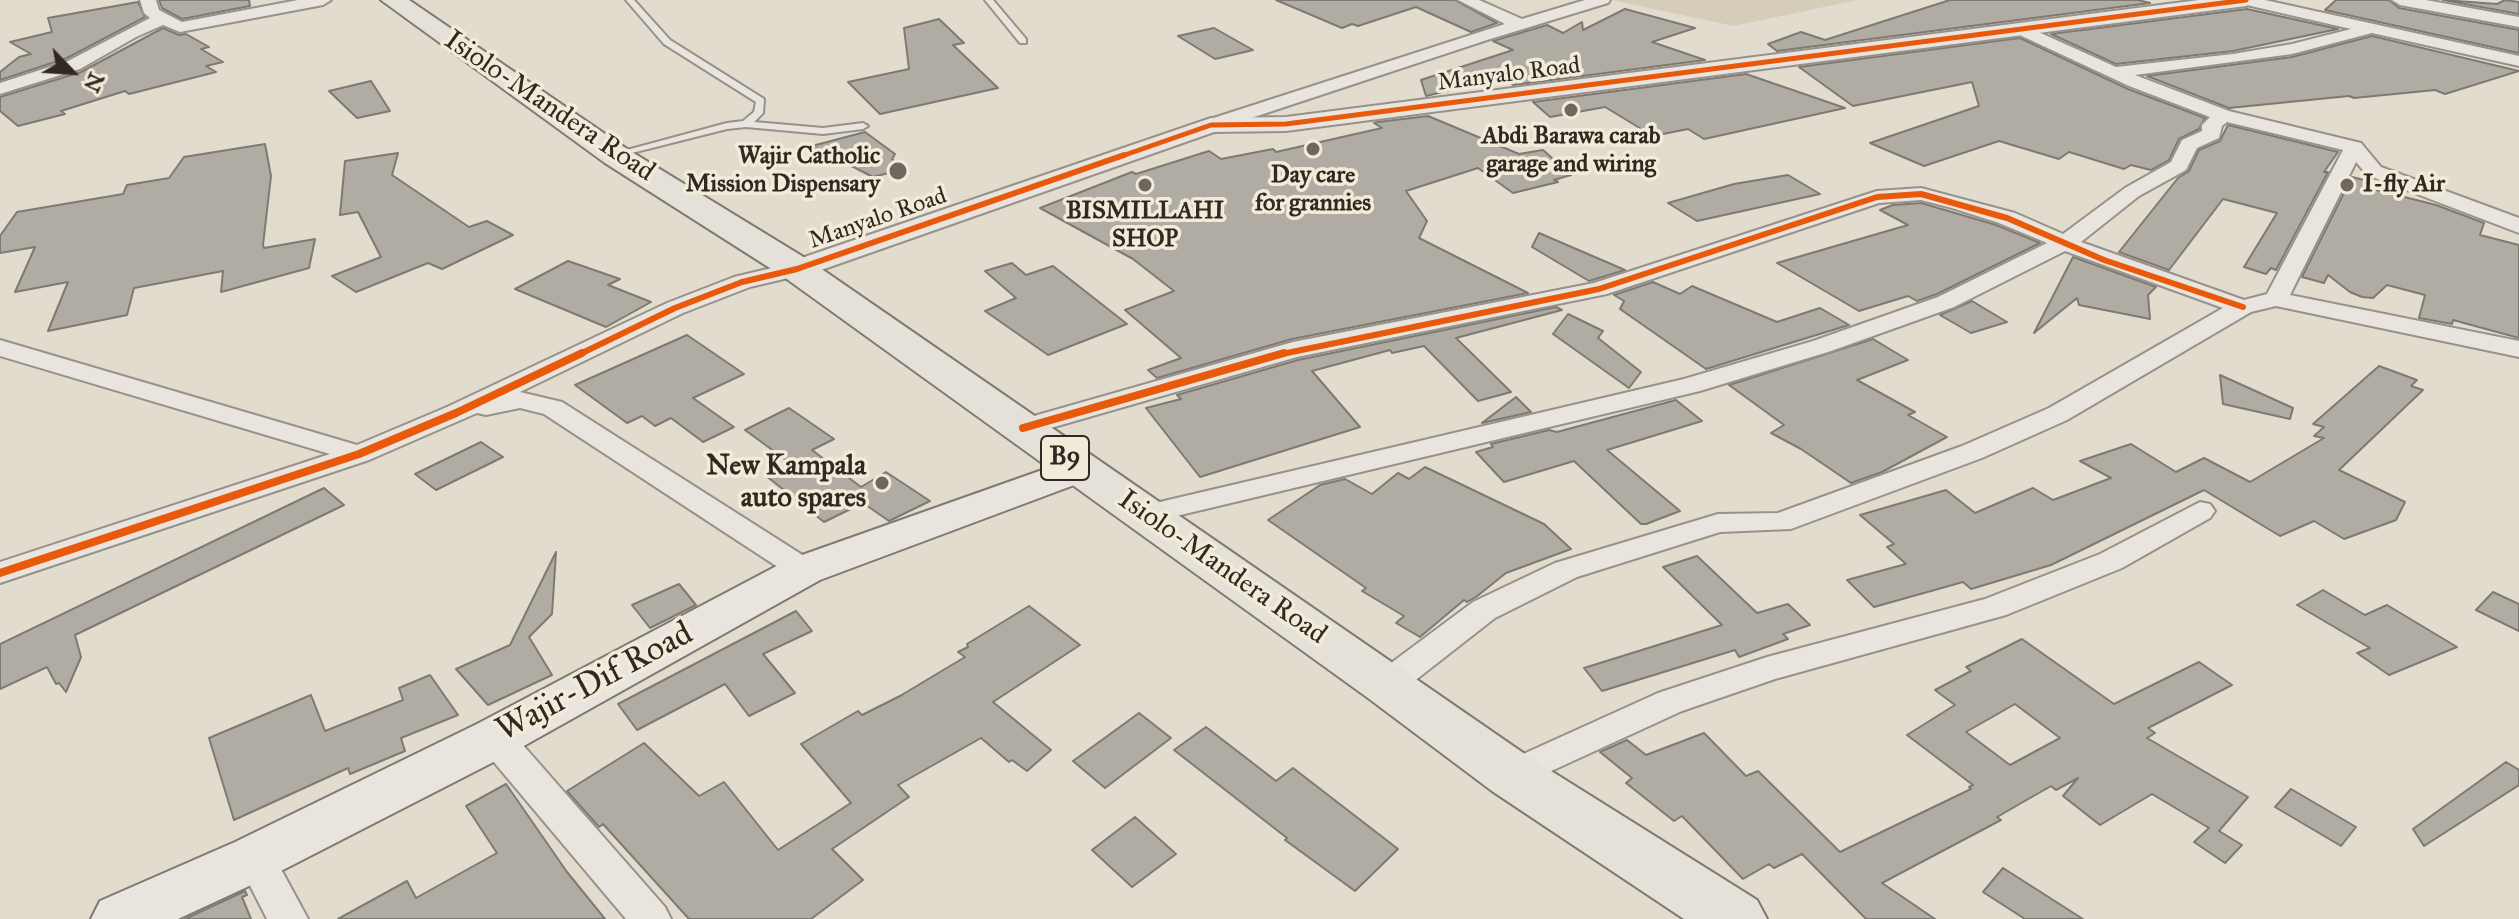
<!DOCTYPE html>
<style>
body{margin:0}
#map{position:relative;width:2519px;height:919px;overflow:hidden;background:#e2dcce;font-family:"IM FELL Great Primer",serif}
canvas{display:block}
.north{position:absolute;left:32px;top:32px;width:80px;height:80px;-webkit-text-stroke:6px #f1ebda;paint-order:stroke;rotate:115deg;font-size:22px;font-weight:700;line-height:32px;text-align:center;color:#332721}
.north::after{content:'';display:block;margin:auto;width:28px;height:36px;background:#332721;clip-path:polygon(50% 0,100% 100%,50% 72%,0 100%)}
</style>
<div id="map">
<canvas width="2519" height="919"></canvas>
<div class="north">N</div>
</div>
<script>
const ctx = document.querySelector('canvas').getContext('2d');
ctx.lineJoin = 'round';
function fillPath(path, color) { ctx.fillStyle = color; ctx.fill(path, 'evenodd'); }
const poly = rows => new Path2D(rows.map(r => 'M' + r).join(''));
function trace(path, color, width, dash) { ctx.strokeStyle = color; ctx.lineWidth = width; ctx.lineCap = dash ? 'butt' : 'round'; ctx.setLineDash(dash || []); ctx.stroke(path); }
function write(font, color, halo, rows, align = 'center') {
  ctx.font = font + ' "IM FELL Great Primer",serif'; ctx.lineWidth = 7; ctx.setLineDash([]); ctx.textBaseline = 'middle'; ctx.strokeStyle = halo; ctx.fillStyle = color; for (const [text, x, y, turn = 0] of rows) {
    ctx.save(); ctx.translate(x, y); ctx.rotate((+turn || 0) * Math.PI / 180); ctx.textAlign = isNaN(turn) ? turn : align; if (halo) ctx.strokeText(text, 0, 0); ctx.fillText(text, 0, 0); ctx.restore();
  }
}
fillPath(poly([
 [1611,0,1857,0,1734,26]
]), '#d5cdba');
const building = poly([
 [159,0,249,0,250,6,182,19,162,8,159,0],
 [1276,0,1455,0,1497,23,1471,32,1416,7,1358,26,1352,24,1342,28,1276,0],
 [1950,0,2138,0,2150,3,1777,51,1768,44,1801,32,1825,40,1950,0],
 [2336,0,2389,0,2399,8,2519,30,2519,53,2325,10,2336,0],
 [2443,0,2497,4,2505,0,2519,2,2519,14,2443,0],
 [138,2,145,17,67,58,0,80,0,72,19,57,31,54,10,42,52,32,48,18,138,2],
 [1625,9,1695,28,1652,42,1705,60,1513,85,1504,77,1426,96,1421,80,1513,50,1493,41,1547,25,1563,33,1582,22,1583,30,1625,9],
 [2247,9,2338,29,2233,51,2116,64,2051,34,2247,9],
 [939,19,964,43,953,45,998,88,880,114,848,82,909,69,904,28,939,19],
 [163,28,179,35,186,34,209,47,201,49,223,62,206,66,216,72,129,94,125,91,61,111,65,114,18,126,0,111,0,97,81,72,163,28],
 [1214,28,1253,50,1215,59,1178,36,1214,28],
 [2372,36,2519,71,2445,94,2435,90,2354,98,2349,96,2229,108,2147,76,2292,57,2372,36],
 [2020,38,2128,89,2205,118,2199,129,2179,139,2169,160,2151,170,2131,165,2124,169,2069,152,2059,159,1999,141,1924,166,1870,143,1979,106,1972,82,1853,106,1799,67,2020,38],
 [1746,74,1845,108,1704,139,1688,129,1653,136,1605,107,1550,117,1533,102,1746,74],
 [371,81,390,111,357,118,329,91,371,81],
 [1428,116,1519,154,1543,150,1571,175,1554,180,1558,182,1513,193,1478,168,1406,191,1427,221,1419,238,1528,293,1292,339,1157,378,1148,370,1181,358,1125,310,1174,291,1133,259,1040,208,1132,172,1136,174,1209,151,1221,159,1273,149,1276,152,1382,128,1374,123,1378,122,1428,116],
 [2228,125,2338,152,2324,172,2328,172,2276,270,2271,268,2266,274,2244,267,2277,213,2223,199,2169,270,2119,252,2178,178,2189,171,2199,150,2220,141,2228,125],
 [865,132,895,154,892,159,904,169,873,177,812,146,865,132],
 [265,144,271,176,263,245,264,248,315,239,309,268,221,292,223,271,134,288,127,315,48,331,68,282,15,292,35,247,0,253,0,236,17,212,123,194,127,185,169,178,184,157,265,144],
 [398,153,392,175,469,227,487,221,513,235,442,269,428,263,356,292,332,276,381,257,358,212,340,215,345,161,398,153],
 [1788,175,1820,194,1697,221,1668,203,1734,184,1788,175],
 [2352,177,2364,180,2365,187,2436,205,2484,223,2480,235,2519,245,2519,338,2453,320,2452,324,2419,318,2425,295,2387,285,2373,298,2362,297,2350,292,2328,275,2324,283,2302,277,2352,177],
 [1921,203,1996,225,2040,243,1937,294,1917,301,1908,296,1859,311,1777,263,1908,225,1880,210,1893,205,1921,203],
 [1539,233,1625,270,1589,281,1532,247,1539,233],
 [2073,257,2156,287,2148,295,2150,319,2079,305,2077,298,2034,333,2073,257],
 [568,261,620,279,608,285,651,302,606,327,515,289,568,261],
 [1012,263,1026,275,1053,266,1127,324,1048,355,985,311,1016,298,985,271,1012,263],
 [1653,282,1680,294,1692,286,1777,322,1820,308,1849,325,1706,369,1620,309,1624,301,1614,295,1653,282],
 [1972,301,2007,322,1971,333,1940,315,1972,301],
 [1556,307,1562,310,1456,338,1511,392,1478,401,1424,346,1392,353,1390,350,1312,371,1360,427,1200,477,1146,408,1181,399,1177,395,1298,360,1556,307],
 [1568,314,1603,331,1598,338,1641,372,1629,388,1553,334,1568,314],
 [687,335,744,374,693,398,734,427,703,442,671,418,655,426,642,416,627,423,575,385,687,335],
 [1873,339,1908,360,1857,380,1915,412,1908,415,1947,437,1882,472,1851,483,1801,449,1771,433,1784,425,1729,385,1873,339],
 [2379,366,2417,380,2411,386,2423,390,2339,470,2405,502,2396,520,2344,539,2314,521,2280,536,2204,490,2051,565,1971,589,1963,582,1874,607,1847,580,1906,564,1887,547,1894,544,1860,515,1946,490,1975,513,2033,488,2053,500,2111,478,2080,461,2131,444,2176,472,2204,458,2250,482,2324,438,2314,436,2324,427,2313,424,2379,366],
 [2220,375,2293,408,2290,419,2223,404,2220,375],
 [1516,397,1531,412,1482,423,1516,397],
 [1676,400,1702,421,1607,450,1680,511,1646,524,1641,524,1574,461,1504,482,1476,452,1493,447,1491,444,1549,430,1557,432,1676,400],
 [789,408,834,439,812,450,861,487,886,472,930,501,889,521,863,503,824,522,765,475,790,463,745,430,789,408],
 [481,442,503,457,436,490,415,474,481,442],
 [1425,467,1544,524,1571,549,1506,573,1476,597,1467,602,1464,600,1420,637,1396,623,1404,616,1362,591,1366,588,1268,520,1320,485,1345,479,1372,494,1398,473,1409,479,1425,467],
 [324,488,344,505,75,635,81,657,66,692,59,683,56,684,47,667,0,689,0,644,324,488],
 [556,552,552,614,529,637,552,675,488,705,456,669,510,645,556,552],
 [1697,556,1757,613,1788,604,1810,625,1783,634,1788,639,1739,657,1735,650,1602,691,1584,668,1722,625,1663,567,1697,556],
 [679,584,696,605,650,628,632,605,679,584],
 [2323,590,2365,615,2387,605,2457,647,2389,675,2357,653,2370,648,2297,605,2323,590],
 [2493,592,2519,604,2519,631,2476,610,2493,592],
 [1029,606,1080,645,993,702,1051,750,1027,771,1012,760,1009,762,981,738,898,785,909,797,832,849,863,880,811,919,689,919,603,824,599,827,567,791,644,743,699,796,724,782,778,850,851,803,801,744,858,711,862,715,900,696,965,657,958,652,968,647,967,644,1029,606],
 [796,611,812,631,763,654,795,693,749,716,725,684,637,730,618,704,796,611],
 [2022,639,2114,704,2199,662,2232,685,2148,728,2155,733,2147,738,2248,797,2219,831,2242,845,2225,863,2194,842,2209,828,2152,794,2100,825,2063,796,2078,778,2056,790,2051,786,1997,817,2001,820,1882,883,1935,919,1866,919,1802,854,1774,868,1769,864,1743,879,1682,816,1674,821,1626,783,1632,778,1600,752,1627,740,1646,755,1704,733,1746,776,1758,771,1840,852,1971,789,1969,787,1973,785,1907,735,1955,705,1935,690,1971,671,1966,667,2022,639],
 [2015,704,2060,738,2010,765,1966,732,2015,704],
 [430,675,458,715,401,738,405,751,350,774,348,768,234,820,209,738,311,695,325,731,403,700,399,688,430,675],
 [1139,713,1171,738,1105,788,1073,761,1139,713],
 [1206,727,1276,781,1293,768,1398,849,1355,891,1285,840,1287,838,1174,750,1206,727],
 [2506,762,2519,770,2519,785,2424,846,2413,829,2506,762],
 [506,784,567,872,605,919,338,919,407,881,416,898,497,853,466,806,506,784],
 [2291,789,2356,827,2341,846,2275,807,2291,789],
 [1135,817,1176,854,1132,887,1092,850,1135,817],
 [2003,868,2083,919,2025,919,1983,892,2003,868],
 [245,891,247,895,242,897,251,919,185,919,245,891]
]);
fillPath(building, '#b1aca3');
trace(building, '#7e7a72', 2);
const service = poly([
 [626,0,634,0,670,40,764,99,763,113,754,122,823,128,863,123,868,126,863,129,823,134,746,127,727,129,612,158,612,154,727,123,743,121,754,112,756,102,664,44,626,0],
 [985,0,993,0,1026,39,1026,43,1020,43,985,0]
]);
const minor = poly([
 [140,0,156,0,159,10,182,22,298,0,331,0,323,5,180,32,163,25,136,37,80,69,0,94,0,83,68,61,150,18,144,13,140,0],
 [1458,0,1479,0,1522,19,1585,0,1610,0,1608,3,1487,40,1218,129,1204,129,1201,125,1204,121,1505,24,1458,0],
 [2236,0,2265,0,2519,56,2519,66,2372,33,2292,54,2135,75,2229,111,2361,143,2381,167,2519,218,2519,233,2367,175,2356,162,2290,295,2519,341,2519,357,2276,306,2251,312,2067,420,1982,458,1791,529,1720,532,1577,577,1495,618,1399,693,1387,696,1375,693,1370,684,1375,675,1473,602,1555,563,1718,514,1778,513,1962,446,2049,408,2223,308,2065,251,1954,307,1831,351,1700,391,1147,523,1137,521,1132,514,1137,507,1147,505,1684,379,1813,341,1938,297,2047,243,1999,223,1952,208,1921,200,1879,203,1607,294,1297,357,1023,436,1013,434,1009,428,1013,422,1293,342,1594,283,1877,191,1921,188,2015,213,2063,234,2125,188,2171,162,2182,140,2202,131,2202,125,2210,117,2129,86,2011,31,2009,28,2011,25,2023,25,2116,67,2233,54,2292,44,2351,29,2238,3,2236,0],
 [2227,122,2343,150,2267,294,2244,300,2081,242,2139,196,2186,170,2197,148,2219,138,2222,126,2227,122],
 [2392,0,2426,0,2519,17,2519,27,2400,5,2392,0],
 [797,262,805,264,808,269,805,274,750,287,683,313,520,392,562,402,815,563,819,570,815,577,804,580,793,577,544,414,520,408,486,415,477,413,369,460,0,583,0,562,330,454,0,356,0,340,357,445,447,407,667,303,734,277,797,262],
 [2200,502,2210,504,2215,511,2210,518,2122,568,2006,615,1775,679,1682,711,1512,789,1499,785,1494,775,1499,765,1658,693,1767,657,1985,599,2100,554,2200,502],
 [495,725,508,728,665,907,671,919,626,919,482,748,477,738,482,728,495,725],
 [255,842,269,847,308,919,267,919,236,858,241,847,255,842]
]);
const tertiary = poly([
 [2199,0,2256,0,2246,6,1286,131,1214,132,807,275,797,278,787,275,782,269,787,263,1211,118,1286,117,2199,0]
]);
const secondary = poly([
 [1079,457,1093,460,1099,469,1093,478,820,580,513,752,275,874,178,919,91,919,100,901,235,842,477,724,788,560,1079,457]
]);
const trunk = poly([
 [381,0,409,0,627,149,810,261,1532,759,1757,900,1767,919,1684,919,1492,791,1368,698,784,277,605,163,381,0]
]);
trace(service, '#979289', 4);
trace(minor, '#979289', 4);
trace(tertiary, '#979289', 4);
trace(secondary, '#7e7a72', 4);
trace(trunk, '#7e7a72', 4);
fillPath(service, '#e9e5de');
fillPath(minor, '#e9e5de');
fillPath(tertiary, '#e9e5de');
fillPath(secondary, '#e9e5de');
fillPath(trunk, '#e5e1d9');
trace(poly([
 [1119,157,1211,125,1286,124,2246,0]
]), '#e8590c', 5);
trace(poly([
 [578,355,675,308,742,282,797,269,1124,155],
 [1277,355,1599,289,1877,197,1921,194,2007,218,2104,260,2243,307]
]), '#e8590c', 6);
trace(poly([
 [1023,428,1284,353],
 [0,573,359,454,456,413,582,353]
]), '#e8590c', 8);
for (const [x, y, r, color] of [
 [1571,110,8,"#70665e"],
 [1313,149,8,"#70665e"],
 [898,171,10,"#70665e"],
 [1145,185,8,"#70665e"],
 [2347,185,8,"#70665e"],
 [882,483,8,"#70665e"]
]) { const dot = new Path2D(); dot.arc(x, y, r, 0, 2 * Math.PI); ctx.fillStyle = color; ctx.fill(dot); trace(dot, '#f1ebda', 3); }
write('24px', '#332721', '#f1ebda', [
 ["Manyalo Road",1509,75,-7],
 ["Manyalo Road",878,219,-19]
]);
write('bold 24px', '#332721', '#f1ebda', [
 ["Abdi Barawa carab",1571,137],
 ["garage and wiring",1571,165],
 ["Wajir Catholic",880,157,"right"],
 ["Mission Dispensary",880,185,"right"],
 ["Day care",1313,176],
 ["for grannies",1313,204],
 ["I-fly Air",2363,185,"left"],
 ["BISMILLAHI",1145,212],
 ["SHOP",1145,240]
]);
for (const [x, y, w] of [
 [1065,458,48]
]) { const box = new Path2D(); box.roundRect(x - w / 2, y - 22, w, 44, 6); ctx.fillStyle = '#f1ebda'; ctx.fill(box); trace(box, '#332721', 2); }
write('bold 26px', '#332721', null, [
 ["B9",1065,458]
]);
write('28px', '#332721', '#f1ebda', [
 ["Isiolo-Mandera Road",549,107,34],
 ["Isiolo-Mandera Road",1222,568,35]
]);
write('bold 28px', '#332721', '#f1ebda', [
 ["New Kampala",866,467],
 ["auto spares",866,499]
], 'right');
write('34px', '#332721', '#f1ebda', [
 ["Wajir-Dif Road",595,683,-28]
]);
</script>
